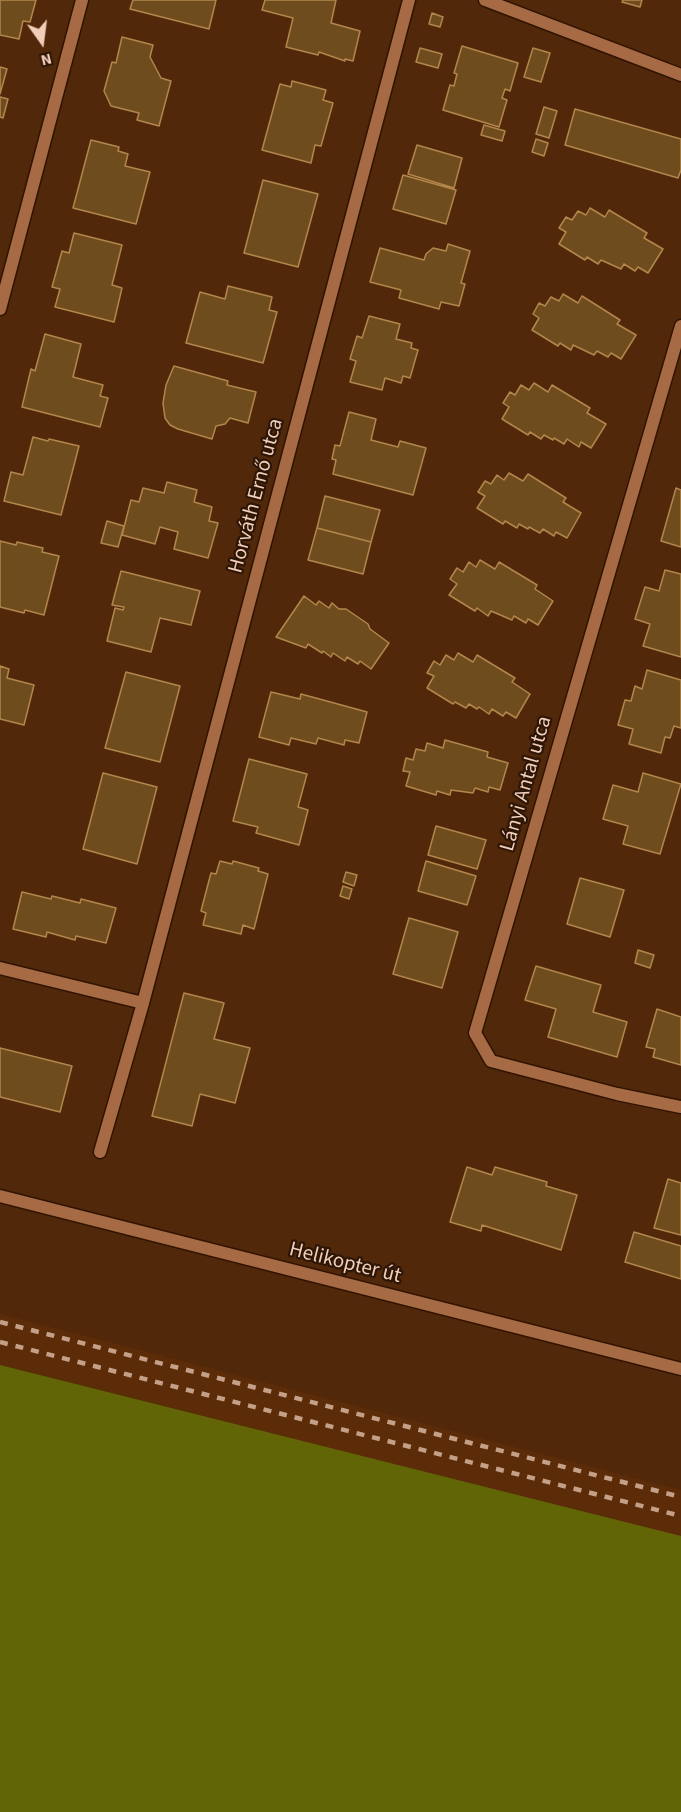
<!DOCTYPE html>
<meta charset="utf-8">
<style>
body{margin:0}
#map{position:relative;width:681px;height:1812px;overflow:hidden;background:#52280a;font-family:"Source Sans 3",sans-serif}
canvas{display:block}
.north{position:absolute;left:12px;top:12px;width:60px;height:60px;-webkit-text-stroke:4px #2d1606;paint-order:stroke;rotate:166deg;font-size:16px;font-weight:700;line-height:24px;text-align:center;color:#f0ceba}
.north::after{content:'';display:block;margin:auto;width:21px;height:27px;background:#f0ceba;clip-path:polygon(50% 0,100% 100%,50% 72%,0 100%)}
</style>
<div id="map">
<canvas width="681" height="1812"></canvas>
<div class="north">N</div>
</div>
<script>
const ctx = document.querySelector('canvas').getContext('2d');
ctx.lineJoin = 'round';
function fillPath(path, color) { ctx.fillStyle = color; ctx.fill(path, 'evenodd'); }
const poly = rows => new Path2D(rows.map(r => 'M' + r).join(''));
function trace(path, color, width, dash) { ctx.strokeStyle = color; ctx.lineWidth = width; ctx.lineCap = dash ? 'butt' : 'round'; ctx.setLineDash(dash || []); ctx.stroke(path); }
function write(font, color, halo, rows, align = 'center') {
  ctx.font = font + ' "Source Sans 3",sans-serif'; ctx.lineWidth = 4.5; ctx.setLineDash([]); ctx.textBaseline = 'middle'; ctx.strokeStyle = halo; ctx.fillStyle = color; for (const [text, x, y, turn = 0] of rows) {
    ctx.save(); ctx.translate(x, y); ctx.rotate((+turn || 0) * Math.PI / 180); ctx.textAlign = isNaN(turn) ? turn : align; if (halo) ctx.strokeText(text, 0, 0); ctx.fillText(text, 0, 0); ctx.restore();
  }
}
fillPath(poly([
 [0,1314,681,1490,681,1536,0,1365]
]), '#5c2c09');
fillPath(poly([
 [0,1365,681,1536,681,1812,0,1812]
]), '#626505');
const building = poly([
 [0,0,36,0,30,22,23,21,19,39,0,35,0,0],
 [133,0,216,0,209,29,130,9,133,0],
 [265,0,336,0,331,23,360,31,353,61,345,59,345,61,319,52,318,55,286,47,293,18,262,10,265,0],
 [623,0,642,0,640,7,622,2,623,0],
 [432,13,443,17,440,27,429,24,432,13],
 [122,37,153,45,150,57,161,78,171,81,159,126,137,120,139,113,111,106,104,91,112,62,116,63,122,37],
 [462,46,518,63,510,91,505,89,502,98,507,100,499,127,443,110,450,85,454,86,457,74,454,73,462,46],
 [420,48,442,54,438,68,416,62,420,48],
 [533,48,550,53,541,82,524,77,533,48],
 [0,67,7,69,0,94,0,67],
 [292,81,326,90,323,100,333,103,321,146,315,145,311,163,262,150,280,84,291,87,292,81],
 [0,97,8,99,3,118,0,117,0,97],
 [544,107,557,111,549,138,536,134,544,107],
 [575,109,681,139,681,170,678,178,565,145,575,109],
 [484,125,505,131,502,141,481,135,484,125],
 [536,139,548,143,544,156,532,152,536,139],
 [91,140,119,147,118,151,128,154,125,166,150,172,136,224,73,208,91,140],
 [417,145,462,158,454,188,408,174,417,145],
 [403,175,456,190,446,224,393,209,403,175],
 [263,180,318,194,298,267,244,253,263,180],
 [590,208,605,217,609,210,647,233,644,238,663,249,648,273,638,267,635,271,624,264,621,269,601,260,598,264,587,257,585,260,559,244,566,232,559,228,566,217,572,220,578,211,586,215,590,208],
 [74,233,122,245,112,285,122,288,114,322,55,307,60,289,52,287,62,251,69,253,74,233],
 [448,244,470,251,461,283,465,284,459,306,441,302,439,309,399,298,401,290,370,282,380,248,424,260,426,254,433,248,446,251,448,244],
 [228,286,272,297,269,310,277,312,263,363,186,343,200,292,225,299,228,286],
 [563,294,578,303,582,296,620,320,617,324,636,335,621,359,611,353,608,357,597,351,594,355,573,345,571,350,560,343,558,346,532,330,539,318,533,314,539,303,545,306,551,297,559,301,563,294],
 [369,316,400,324,396,339,412,343,411,348,418,350,410,378,403,376,401,383,385,378,382,390,350,382,356,361,350,359,357,336,362,338,369,316],
 [45,334,81,344,73,377,103,385,100,396,108,398,100,427,22,407,31,369,35,371,45,334],
 [174,366,228,381,227,385,256,392,248,423,230,418,225,424,216,426,212,439,178,429,170,425,165,418,163,403,166,385,174,366],
 [534,383,548,392,552,385,590,408,587,413,606,424,591,448,581,442,579,447,567,439,564,444,554,438,553,440,544,435,541,439,530,432,528,435,502,419,509,407,503,403,510,392,515,395,521,385,529,390,534,383],
 [349,412,376,419,371,440,398,447,400,441,426,448,413,495,333,474,336,460,332,459,335,445,340,446,349,412],
 [33,437,48,441,49,439,79,446,61,515,4,501,11,472,23,475,33,437],
 [509,473,523,481,528,474,566,498,563,502,581,513,567,538,556,532,554,536,543,529,540,533,529,527,528,529,519,524,517,528,505,521,503,524,477,508,485,496,478,492,485,481,491,484,497,475,504,480,509,473],
 [167,482,197,490,194,502,212,507,209,521,218,523,208,558,174,549,178,532,160,527,155,544,122,535,131,500,139,502,143,488,164,493,167,482],
 [676,488,681,490,681,547,661,541,676,488],
 [325,496,380,510,371,542,317,528,325,496],
 [107,521,124,526,118,547,101,543,107,521],
 [317,528,371,542,363,574,308,560,317,528],
 [0,541,16,545,17,542,43,548,42,552,59,556,44,615,25,610,24,613,0,607,0,541],
 [480,560,495,569,499,562,537,585,535,589,553,601,538,625,528,619,526,623,514,616,512,620,491,611,488,616,477,608,475,611,449,595,457,584,450,579,457,568,463,572,469,562,476,567,480,560],
 [665,570,681,574,681,657,643,646,650,624,635,619,645,587,659,591,665,570],
 [121,571,200,591,191,625,160,618,151,652,107,641,115,608,123,610,124,607,112,605,121,571],
 [304,596,316,605,319,601,329,608,332,603,339,609,346,609,368,624,370,629,389,643,371,669,360,661,358,664,347,657,345,661,333,653,331,657,323,651,322,653,308,644,306,648,276,637,304,596],
 [458,653,473,662,477,655,515,678,512,682,530,694,516,718,506,712,503,716,492,709,489,714,479,707,477,709,469,704,466,708,455,702,453,704,427,688,434,676,427,673,434,661,440,665,446,655,454,660,458,653],
 [0,666,9,669,7,678,34,685,24,725,0,719,0,666],
 [647,670,681,680,681,728,674,726,670,738,665,737,661,753,629,744,633,729,618,725,625,700,631,701,635,686,642,689,647,670],
 [126,672,180,686,160,762,105,748,126,672],
 [271,692,300,699,301,694,367,712,359,743,345,740,344,745,318,738,316,744,291,738,289,745,259,737,271,692],
 [445,740,488,752,487,757,508,763,500,790,489,787,488,792,475,788,473,793,451,790,450,795,437,791,436,795,406,786,410,772,403,771,406,758,413,760,416,749,425,751,427,743,443,748,445,740],
 [249,759,307,774,298,807,308,810,299,845,256,833,258,827,233,821,249,759],
 [103,773,157,787,137,864,83,849,103,773],
 [643,773,681,784,660,854,623,844,628,826,603,819,613,785,638,792,643,773],
 [436,826,486,840,477,869,428,855,436,826],
 [220,861,232,864,233,861,259,868,258,871,268,874,254,929,243,925,241,934,203,925,206,913,201,911,211,873,216,874,220,861],
 [426,861,476,876,467,905,418,891,426,861],
 [346,872,357,875,354,886,343,882,346,872],
 [580,878,624,890,610,937,567,924,580,878],
 [343,886,352,889,349,899,340,896,343,886],
 [22,892,51,899,52,896,80,903,81,899,116,908,106,943,76,936,75,940,47,932,46,937,13,929,22,892],
 [409,918,458,932,442,988,393,974,409,918],
 [638,950,654,955,650,968,635,963,638,950],
 [536,966,601,985,593,1012,627,1022,617,1057,548,1037,556,1009,525,1000,536,966],
 [184,993,224,1003,214,1039,250,1048,235,1103,200,1094,192,1126,152,1116,184,993],
 [657,1009,681,1017,681,1065,653,1057,655,1049,646,1047,657,1009],
 [0,1048,72,1066,60,1112,0,1097,0,1048],
 [467,1167,492,1175,495,1167,547,1182,546,1186,577,1195,561,1250,482,1225,481,1231,450,1222,467,1167],
 [668,1179,681,1183,681,1235,654,1228,668,1179],
 [634,1232,681,1246,681,1279,625,1262,634,1232]
]);
fillPath(building, '#6e4c1d');
trace(building, '#b3864c', 1.5);
const service = poly([
 [100,1152,143,1003]
]);
const minor = poly([
 [485,0,681,75],
 [0,309,82,0],
 [681,326,475,1033,491,1061,617,1094,681,1107],
 [0,968,143,1003,409,0]
]);
const tertiary = poly([
 [0,1196,681,1369]
]);
trace(service, '#301401', 15);
trace(minor, '#301401', 15);
trace(tertiary, '#301401', 15);
trace(service, '#a66a44', 12);
trace(minor, '#a66a44', 12);
trace(tertiary, '#a66a44', 12);
trace(poly([
 [0,1322,681,1497],
 [0,1342,681,1516]
]), '#c4a089', 4.5, [8, 8]);
write('21px', '#f0ceba', '#2d1606', [
 ["Horváth Ernő utca",257,496,-75],
 ["Lányi Antal utca",527,784,-74],
 ["Helikopter út",345,1264,14]
]);
</script>
